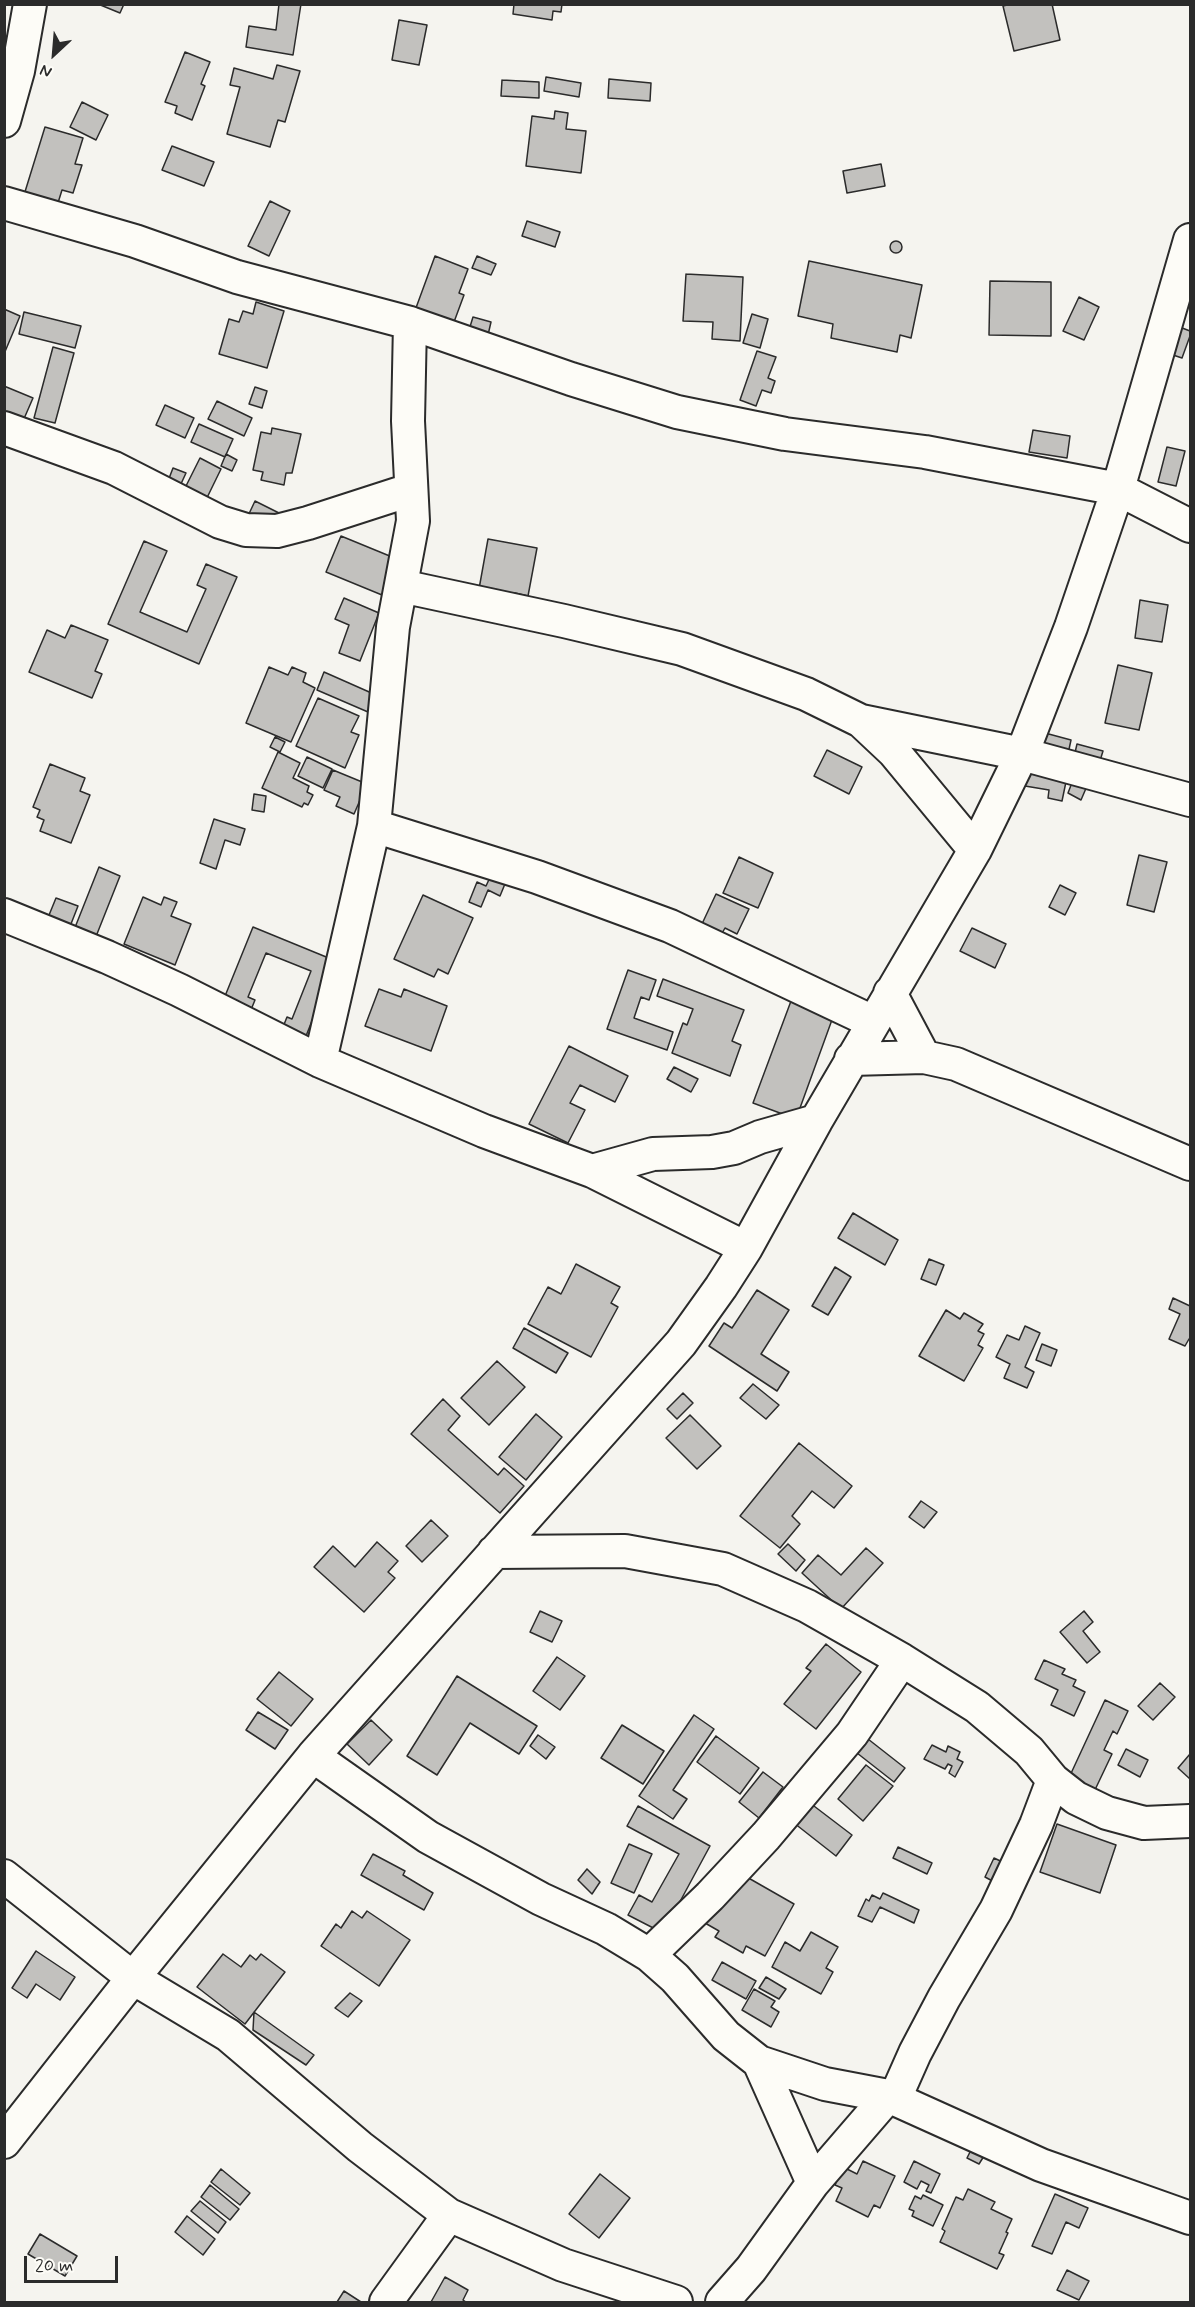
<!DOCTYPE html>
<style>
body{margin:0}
#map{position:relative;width:1195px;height:2307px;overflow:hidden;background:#f5f4ef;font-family:Mynerve,sans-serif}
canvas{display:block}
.frame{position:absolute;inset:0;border:6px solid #2b2b2b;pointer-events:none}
.north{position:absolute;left:24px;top:24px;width:60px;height:60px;-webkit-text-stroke:4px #fdfcf7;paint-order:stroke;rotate:206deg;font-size:16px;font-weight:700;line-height:24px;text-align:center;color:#2b2b2b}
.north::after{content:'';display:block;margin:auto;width:21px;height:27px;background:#2b2b2b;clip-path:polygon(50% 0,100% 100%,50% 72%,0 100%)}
.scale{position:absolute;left:24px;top:2256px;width:94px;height:27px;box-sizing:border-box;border:3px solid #2b2b2b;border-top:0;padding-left:8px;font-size:18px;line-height:21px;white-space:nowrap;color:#2b2b2b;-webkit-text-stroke:4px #fdfcf7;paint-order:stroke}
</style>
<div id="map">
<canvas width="1195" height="2307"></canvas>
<div class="frame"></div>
<div class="north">N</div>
<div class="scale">20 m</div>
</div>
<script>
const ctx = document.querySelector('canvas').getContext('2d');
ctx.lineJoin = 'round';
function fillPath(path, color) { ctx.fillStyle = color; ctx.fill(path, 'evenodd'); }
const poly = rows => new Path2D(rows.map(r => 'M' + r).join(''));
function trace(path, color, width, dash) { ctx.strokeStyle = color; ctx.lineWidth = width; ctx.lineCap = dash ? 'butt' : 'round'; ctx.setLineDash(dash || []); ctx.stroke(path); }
const building = poly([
 [98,4,124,4,120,13,98,4],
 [279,4,301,4,293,55,246,47,249,26,276,30,279,4],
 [514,4,562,4,561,12,553,11,552,20,513,14,514,4],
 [1011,4,1052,4,1060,40,1014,51,1003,6,1011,4],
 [399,20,427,25,419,65,392,60,399,20],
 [185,52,210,62,201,84,205,86,192,120,175,113,177,106,165,102,185,52],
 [277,65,300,71,285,122,278,120,270,147,227,134,240,87,230,85,234,68,273,79,277,65],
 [546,77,581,83,579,97,544,91,546,77],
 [609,79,651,83,650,101,608,98,609,79],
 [502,80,539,82,539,98,501,96,502,80],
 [82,102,108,115,96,140,70,127,82,102],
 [555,111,568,113,566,129,586,131,581,173,526,166,532,116,554,119,555,111],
 [45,127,83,138,75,164,82,165,73,193,62,190,57,206,24,195,45,127],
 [172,146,214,162,204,186,162,170,172,146],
 [881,164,885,186,847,193,843,171,881,164],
 [270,201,290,211,269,256,248,246,270,201],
 [527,221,560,232,555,247,522,236,527,221],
 '890 247a6 6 0 1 1 12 0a6 6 0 1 1-12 0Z',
 [435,256,468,269,459,293,464,295,454,322,442,317,439,325,413,316,435,256],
 [477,256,496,264,491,275,472,268,477,256],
 [809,261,922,285,911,338,900,335,897,352,831,338,833,324,798,316,809,261],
 [686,274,743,277,740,341,712,339,713,322,683,321,686,274],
 [990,281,1051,282,1051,336,989,335,990,281],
 [1079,297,1099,307,1084,340,1063,331,1079,297],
 [256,302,284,311,267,368,219,354,229,319,239,322,243,311,253,314,256,302],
 [4,309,20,316,4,354,4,309],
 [24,312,81,326,75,348,19,334,24,312],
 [752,314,768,319,760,348,743,343,752,314],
 [473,317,491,322,488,335,469,330,473,317],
 [1177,326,1190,331,1190,336,1182,358,1167,353,1177,326],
 [53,347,74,353,55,423,34,418,53,347],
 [757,351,776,357,768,378,775,381,771,393,762,390,756,406,740,400,757,351],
 [4,386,33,398,23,421,4,413,4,386],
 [255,387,267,391,262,408,249,404,255,387],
 [217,401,252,418,244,436,208,419,217,401],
 [165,405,194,418,185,438,156,425,165,405],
 [199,424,233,439,225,457,191,442,199,424],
 [272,428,301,434,292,473,286,473,284,485,261,480,263,472,253,470,261,432,271,434,272,428],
 [1033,430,1070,436,1067,458,1029,452,1033,430],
 [1167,447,1185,451,1176,486,1158,482,1167,447],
 [226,454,237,460,232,471,221,466,226,454],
 [200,458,221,469,201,510,179,500,200,458],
 [173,468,186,473,180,486,168,481,173,468],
 [255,501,279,513,272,529,247,518,255,501],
 [341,536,397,559,382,595,326,572,341,536],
 [488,539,537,548,528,596,515,593,513,607,477,600,488,539],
 [144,541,167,551,140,612,187,632,206,589,197,585,206,564,237,577,199,664,108,624,144,541],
 [344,598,379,613,360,661,339,653,349,625,335,619,344,598],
 [1140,600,1168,605,1162,642,1135,638,1140,600],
 [71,625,108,640,95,671,102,674,92,698,29,672,47,630,65,638,71,625],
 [1118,665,1152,673,1139,730,1105,723,1118,665],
 [269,667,288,675,292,667,306,673,303,682,315,688,291,742,246,723,269,667],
 [324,672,376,695,368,712,317,690,324,672],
 [318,698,359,716,351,732,359,735,345,768,296,746,318,698],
 [1045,733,1071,740,1068,754,1041,748,1045,733],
 [275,737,285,742,280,752,270,747,275,737],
 [1077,744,1103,751,1099,764,1074,757,1077,744],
 [827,750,862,767,849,794,814,776,827,750],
 [278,752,300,763,293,778,309,786,307,792,313,795,308,805,304,803,302,807,262,788,278,752],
 [307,757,332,769,323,788,298,776,307,757],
 [50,764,85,778,80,791,90,795,71,843,40,831,44,820,37,817,40,810,33,807,50,764],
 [333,770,367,784,354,814,336,806,340,797,324,790,333,770],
 [1028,770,1067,777,1062,801,1048,798,1049,790,1025,786,1028,770],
 [1073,780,1087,786,1081,800,1068,793,1073,780],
 [254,794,266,796,264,812,252,810,254,794],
 [214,819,245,829,240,845,225,840,216,869,200,863,214,819],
 [1139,855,1167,862,1154,912,1127,905,1139,855],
 [739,857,773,873,758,908,723,893,739,857],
 [99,867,120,876,95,939,74,930,99,867],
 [492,873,507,879,500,896,488,890,481,907,469,902,477,882,486,886,492,873],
 [1060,885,1076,893,1065,915,1049,907,1060,885],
 [716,894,749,909,737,934,725,928,721,935,701,926,716,894],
 [423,895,473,918,448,974,438,969,434,977,394,959,423,895],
 [143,897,161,905,164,897,177,902,171,916,191,924,175,965,124,944,143,897],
 [56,898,78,906,69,929,47,920,56,898],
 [253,927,336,961,304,1041,281,1032,287,1017,292,1019,311,971,266,953,248,997,255,1000,248,1017,221,1006,253,927],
 [972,928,1006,944,995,968,960,951,972,928],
 [628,970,656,980,649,1000,641,997,634,1018,673,1032,667,1050,607,1029,628,970],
 [663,979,744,1010,732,1041,741,1045,730,1076,672,1053,683,1023,687,1025,693,1009,657,996,663,979],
 [379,989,401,997,404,989,447,1006,431,1051,365,1026,379,989],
 [791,1001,833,1017,796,1119,753,1103,791,1001],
 [569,1046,628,1076,615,1102,580,1085,570,1103,585,1110,568,1143,529,1124,569,1046],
 [674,1067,698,1079,691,1092,667,1079,674,1067],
 [853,1213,898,1240,885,1265,838,1238,853,1213],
 [929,1259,944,1265,936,1285,921,1279,929,1259],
 [576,1264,620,1287,611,1303,618,1307,591,1357,528,1324,548,1287,561,1294,576,1264],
 [835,1267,851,1277,828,1315,812,1306,835,1267],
 [757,1290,789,1310,761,1354,789,1372,777,1391,709,1346,724,1323,732,1328,757,1290],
 [1173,1298,1190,1306,1190,1340,1189,1339,1185,1346,1169,1339,1180,1314,1169,1309,1173,1298],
 [946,1310,960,1319,964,1313,983,1324,978,1331,984,1334,978,1345,983,1348,964,1381,919,1356,946,1310],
 [1025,1326,1040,1333,1025,1367,1034,1372,1027,1388,1004,1378,1010,1364,996,1357,1007,1335,1019,1340,1025,1326],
 [524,1328,568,1353,556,1373,513,1348,524,1328],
 [1042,1344,1057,1350,1051,1366,1036,1360,1042,1344],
 [497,1361,525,1387,489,1425,461,1398,497,1361],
 [753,1384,779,1405,766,1419,740,1398,753,1384],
 [683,1393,693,1403,677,1419,667,1409,683,1393],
 [443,1399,460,1416,448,1430,498,1475,504,1468,524,1486,500,1513,411,1434,443,1399],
 [536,1414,562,1437,526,1480,499,1457,536,1414],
 [690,1415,721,1446,697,1469,666,1438,690,1415],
 [799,1443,852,1486,834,1508,812,1491,792,1516,800,1524,780,1548,740,1516,799,1443],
 [921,1501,937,1512,924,1528,909,1517,921,1501],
 [431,1520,448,1536,422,1562,406,1546,431,1520],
 [377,1542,398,1561,388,1572,395,1578,364,1612,314,1567,333,1546,355,1567,377,1542],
 [788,1544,805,1560,796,1571,778,1554,788,1544],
 [866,1548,883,1563,841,1609,802,1573,818,1555,841,1575,866,1548],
 [540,1611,562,1621,552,1642,530,1632,540,1611],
 [1084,1611,1093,1622,1083,1631,1100,1652,1087,1663,1060,1632,1084,1611],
 [826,1644,861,1672,816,1729,784,1704,811,1671,806,1668,826,1644],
 [557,1657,585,1676,560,1710,533,1691,557,1657],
 [1044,1660,1065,1669,1062,1674,1076,1680,1073,1686,1085,1692,1074,1716,1051,1705,1058,1690,1035,1679,1044,1660],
 [279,1672,313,1699,291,1726,257,1699,279,1672],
 [457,1676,537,1726,519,1754,470,1723,437,1775,407,1756,457,1676],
 [1160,1683,1175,1697,1153,1720,1138,1706,1160,1683],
 [1105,1700,1128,1711,1117,1734,1113,1731,1104,1750,1112,1754,1093,1794,1067,1782,1105,1700],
 [258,1712,288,1730,275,1749,246,1730,258,1712],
 [694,1715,714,1729,673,1790,687,1799,673,1819,639,1796,694,1715],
 [371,1720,392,1740,369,1765,347,1744,371,1720],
 [622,1725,664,1751,643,1784,601,1758,622,1725],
 [538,1735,555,1747,546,1759,530,1746,538,1735],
 [716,1736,759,1768,740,1794,697,1762,716,1736],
 [868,1739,905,1768,894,1782,857,1753,868,1739],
 [932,1745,946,1752,948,1746,960,1752,957,1759,963,1762,955,1777,949,1773,952,1766,948,1764,945,1769,924,1759,932,1745],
 [1126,1749,1148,1760,1140,1777,1118,1765,1126,1749],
 [1190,1754,1190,1779,1178,1768,1190,1754],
 [866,1765,893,1786,863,1821,838,1799,866,1765],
 [763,1772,783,1787,759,1818,739,1802,763,1772],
 [810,1803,852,1835,836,1856,794,1823,810,1803],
 [638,1806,710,1846,663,1933,628,1915,639,1895,652,1902,679,1854,627,1826,638,1806],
 [1057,1824,1116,1845,1100,1893,1040,1872,1057,1824],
 [629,1844,652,1854,634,1893,611,1883,629,1844],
 [898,1847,932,1863,927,1874,893,1858,898,1847],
 [373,1854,405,1871,403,1875,433,1893,424,1910,361,1875,373,1854],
 [994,1858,1011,1866,998,1884,985,1877,994,1858],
 [587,1869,600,1882,592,1894,578,1880,587,1869],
 [745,1876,794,1904,765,1956,746,1946,743,1953,715,1937,719,1931,705,1923,718,1900,725,1904,732,1891,735,1893,745,1876],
 [883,1893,919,1910,914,1923,880,1907,872,1922,858,1916,866,1899,869,1901,872,1895,880,1899,883,1893],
 [352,1911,362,1918,367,1911,410,1940,379,1986,321,1946,336,1924,341,1928,352,1911],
 [811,1932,838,1947,826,1968,833,1972,821,1994,772,1967,785,1942,800,1951,811,1932],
 [36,1951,75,1977,60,2000,36,1984,27,1998,12,1988,36,1951],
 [223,1954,241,1967,250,1955,256,1960,261,1954,285,1972,245,2024,197,1987,223,1954],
 [722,1962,756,1981,746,1999,712,1980,722,1962],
 [766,1977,786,1989,779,1999,759,1988,766,1977],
 [754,1989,775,2001,771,2007,779,2012,771,2027,742,2010,754,1989],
 [350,1993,362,2001,348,2017,335,2008,350,1993],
 [254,2012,314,2055,306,2065,253,2030,254,2012],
 [971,2150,984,2156,979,2164,967,2158,971,2150],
 [863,2161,895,2176,880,2208,874,2205,868,2217,836,2201,842,2188,835,2185,843,2167,857,2174,863,2161],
 [914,2161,940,2174,931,2193,926,2191,929,2185,921,2181,917,2189,904,2182,914,2161],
 [221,2169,250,2193,240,2205,211,2182,221,2169],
 [600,2174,630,2198,599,2238,569,2214,600,2174],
 [210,2185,239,2209,230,2220,201,2197,210,2185],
 [968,2189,995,2202,991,2209,1012,2219,1006,2232,1008,2233,999,2253,1004,2255,997,2269,940,2242,945,2231,942,2229,956,2197,963,2200,968,2189],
 [1055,2194,1088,2208,1079,2228,1066,2222,1052,2254,1032,2246,1055,2194],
 [923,2195,943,2205,933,2226,912,2216,914,2211,909,2209,915,2196,921,2199,923,2195],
 [200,2201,226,2222,218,2233,191,2211,200,2201],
 [187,2216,215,2239,203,2255,175,2232,187,2216],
 [40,2234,77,2256,65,2276,28,2254,40,2234],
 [1067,2270,1089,2281,1079,2300,1057,2290,1067,2270],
 [445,2277,468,2290,463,2300,466,2302,431,2302,445,2277],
 [344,2291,361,2302,337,2302,344,2291]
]);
fillPath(building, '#c2c1be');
trace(building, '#2b2b2b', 1.5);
const minor = poly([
 [4,121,18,71,30,4],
 [4,203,135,241,237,277,410,323,571,379,677,412,785,434,925,452,1118,489,1190,526],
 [4,428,114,468,220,522,246,530,277,531,308,523,410,490],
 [401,586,564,621,682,649,806,694,861,721,894,752,975,850],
 [861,721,1022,754,1190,800],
 [374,826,537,877,670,926,873,1022],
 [4,915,107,957,179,990,320,1061,484,1131,592,1171,746,1248],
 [890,993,924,1057],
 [851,1059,924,1057,956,1064,1190,1164],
 [320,1061,374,826,393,627,413,521,408,421,410,323],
 [592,1171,653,1154,712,1152,734,1148,760,1137,816,1121],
 [494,1552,625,1551,723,1569,807,1606,902,1660,977,1707,1029,1751,1053,1780,1076,1798,1107,1813,1144,1823,1190,1821],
 [313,1756,428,1837,541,1899,606,1929,649,1955,675,1978,726,2036,759,2062,825,2084,888,2096,1041,2165,1190,2218],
 [4,1876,133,1978,228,2035,360,2147,449,2215,563,2265,676,2302],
 [649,1955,710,1896,766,1836,852,1734,902,1660],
 [759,2062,813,2183],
 [895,2098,915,2053,944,1998,996,1910,1036,1825,1053,1780],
 [4,2142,133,1978,313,1756,681,1343,721,1287,746,1248,816,1121,975,850,1022,754,1071,627,1118,489,1190,240],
 [386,2302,449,2215],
 [722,2302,751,2269,813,2183,888,2096]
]);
trace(minor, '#2b2b2b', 36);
trace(minor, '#fdfcf7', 32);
</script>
